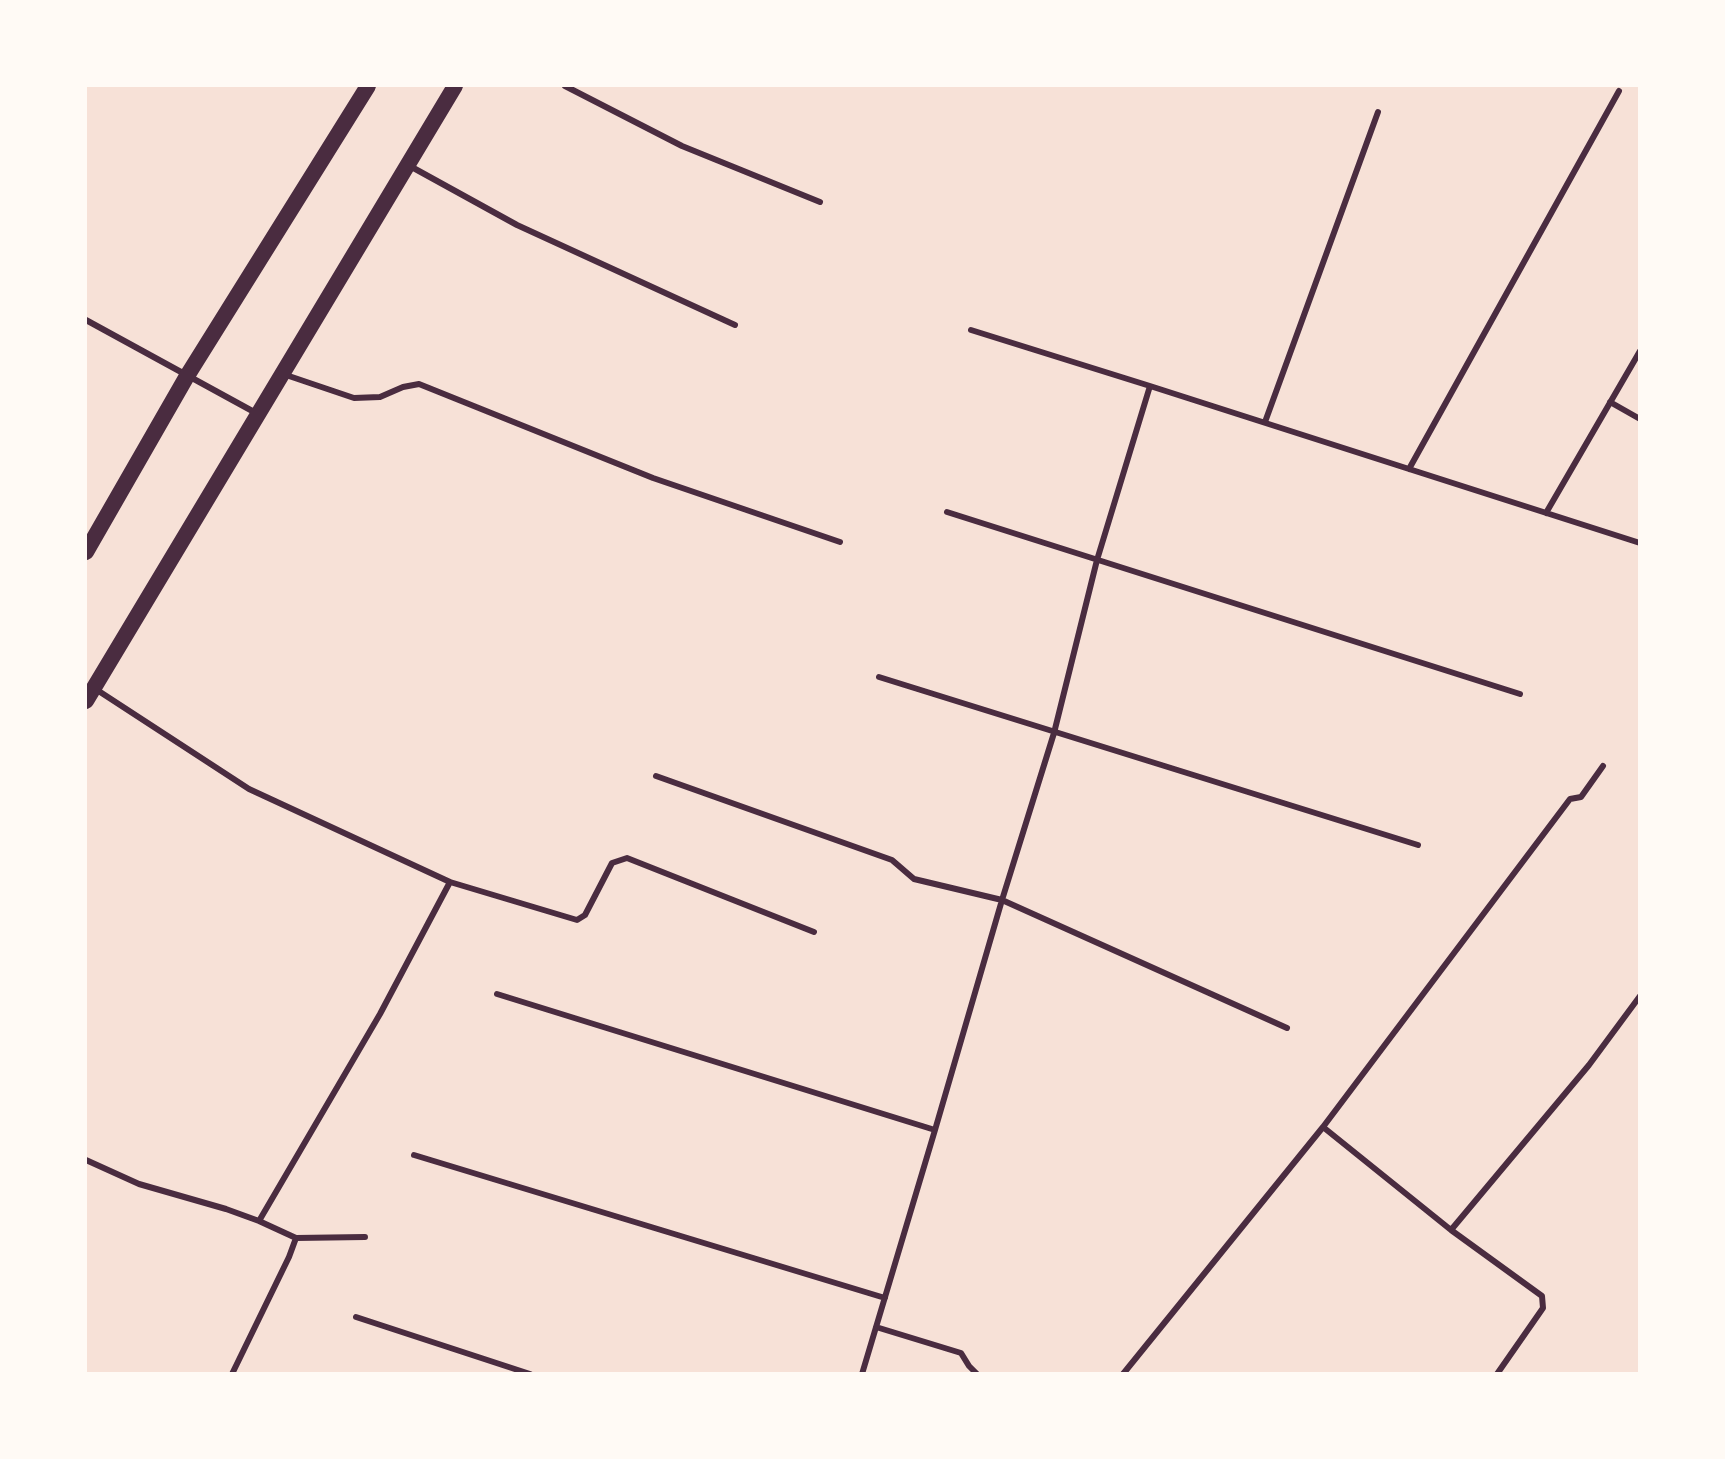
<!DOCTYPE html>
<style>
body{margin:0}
#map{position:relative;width:1725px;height:1459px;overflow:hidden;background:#f7e1d7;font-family:Arial,sans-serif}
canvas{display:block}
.frame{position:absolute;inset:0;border:87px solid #fffaf5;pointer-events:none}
</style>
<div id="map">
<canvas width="1725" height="1459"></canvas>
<div class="frame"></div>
</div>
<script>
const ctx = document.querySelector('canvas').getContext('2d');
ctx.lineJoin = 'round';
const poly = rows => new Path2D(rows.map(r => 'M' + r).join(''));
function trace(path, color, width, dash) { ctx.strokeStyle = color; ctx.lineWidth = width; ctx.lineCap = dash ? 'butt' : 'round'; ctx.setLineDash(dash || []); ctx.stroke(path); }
trace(poly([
 [565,86,682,146,820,202],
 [408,165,517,225,735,325],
 [86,320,256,413],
 [971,330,1150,386,1640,543],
 [283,374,354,398,380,397,403,387,419,384,653,478,840,542],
 [1610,402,1640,419],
 [1265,422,1378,112],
 [1409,469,1619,91],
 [947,512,1520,694],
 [1546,513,1640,351],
 [879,677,1418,845],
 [94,688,249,789,450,882,380,1014,259,1221],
 [656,776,892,860,914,879,1002,900,1287,1028],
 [450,882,577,920,585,915,612,863,627,858,814,932],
 [497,994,935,1130],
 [414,1155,885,1298],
 [86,1160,139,1184,226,1209,259,1221,296,1238,289,1257,232,1374],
 [1451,1230,1589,1065,1640,996],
 [296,1238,365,1237],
 [356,1317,530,1374],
 [876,1327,961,1353,969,1366,977,1374],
 [862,1374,935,1130,1002,900,1054,733,1097,560,1150,386],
 [1123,1374,1323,1127],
 [1497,1374,1543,1308,1542,1296,1451,1230,1323,1127,1570,799,1581,797,1603,766]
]), '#4a2c40', 6);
trace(poly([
 [86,552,187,376,368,86],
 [86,701,455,86]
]), '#4a2c40', 16);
</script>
